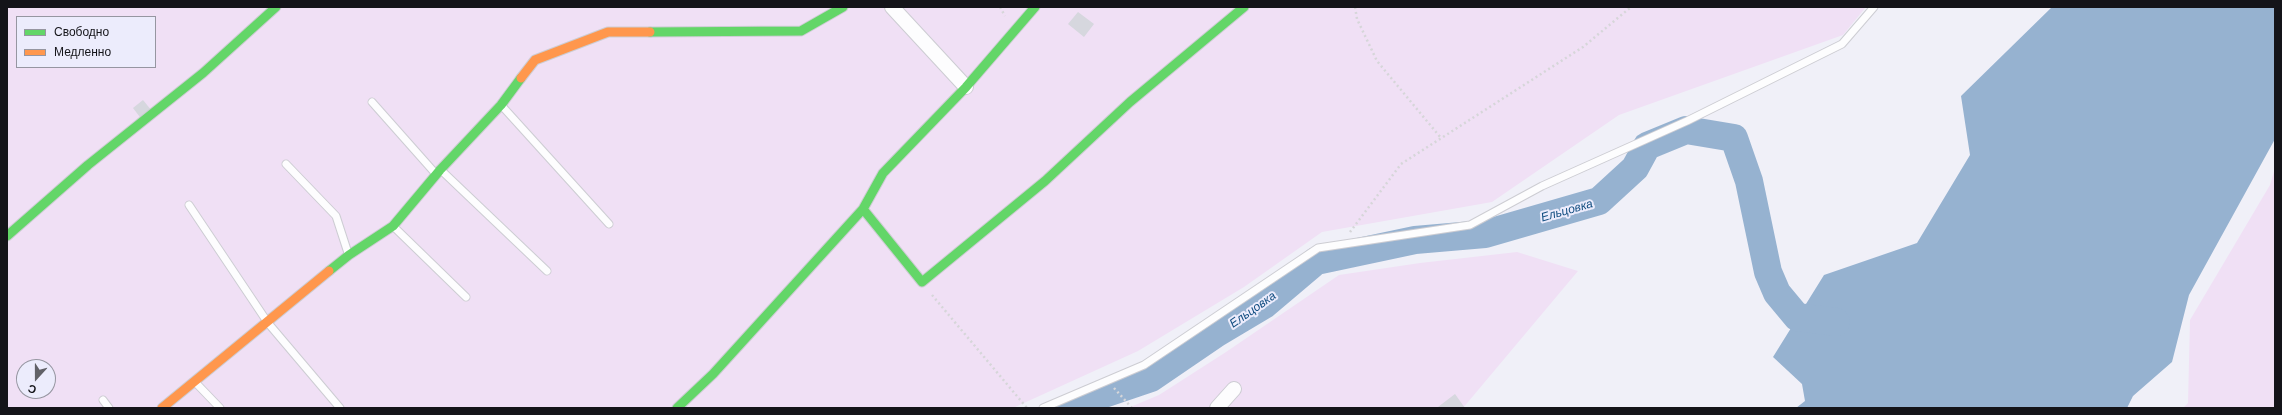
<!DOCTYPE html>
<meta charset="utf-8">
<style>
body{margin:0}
#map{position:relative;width:2282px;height:415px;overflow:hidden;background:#f0f0f8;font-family:Arial,sans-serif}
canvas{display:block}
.frame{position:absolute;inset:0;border:8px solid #141419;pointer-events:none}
.legend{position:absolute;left:16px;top:16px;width:140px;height:52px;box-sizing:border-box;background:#ececfc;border:1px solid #9696a1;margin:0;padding:5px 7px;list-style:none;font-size:12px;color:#141419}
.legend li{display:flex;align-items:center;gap:8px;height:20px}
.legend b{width:20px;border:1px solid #9696a1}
.north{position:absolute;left:16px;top:359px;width:40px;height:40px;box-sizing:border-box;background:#ececfc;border:1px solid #9696a1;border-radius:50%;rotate:201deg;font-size:11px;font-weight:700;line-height:16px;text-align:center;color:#141419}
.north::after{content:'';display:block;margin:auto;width:14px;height:18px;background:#616167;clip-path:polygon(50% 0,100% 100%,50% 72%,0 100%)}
</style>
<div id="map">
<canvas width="2282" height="415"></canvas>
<div class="frame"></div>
<ul class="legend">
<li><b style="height:5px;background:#63d668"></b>Свободно</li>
<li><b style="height:5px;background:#ff974d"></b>Медленно</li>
</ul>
<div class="north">С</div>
</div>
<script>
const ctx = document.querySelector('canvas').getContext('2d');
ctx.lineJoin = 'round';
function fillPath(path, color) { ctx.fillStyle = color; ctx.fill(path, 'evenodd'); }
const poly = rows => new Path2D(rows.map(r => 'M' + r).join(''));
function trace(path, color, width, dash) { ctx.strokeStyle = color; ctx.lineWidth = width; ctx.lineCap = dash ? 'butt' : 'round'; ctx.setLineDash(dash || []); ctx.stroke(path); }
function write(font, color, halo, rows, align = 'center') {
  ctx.font = font + ' Arial,sans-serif'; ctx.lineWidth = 4; ctx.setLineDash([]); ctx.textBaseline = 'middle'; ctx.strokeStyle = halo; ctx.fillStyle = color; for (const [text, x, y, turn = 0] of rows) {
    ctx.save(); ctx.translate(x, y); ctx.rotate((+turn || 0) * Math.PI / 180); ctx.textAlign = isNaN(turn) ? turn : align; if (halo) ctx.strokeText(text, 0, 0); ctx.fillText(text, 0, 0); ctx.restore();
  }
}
fillPath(poly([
 [7,7,1866,7,1843,35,1619,115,1492,202,1322,232,1244,287,1138,351,1013,408,7,408],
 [17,17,155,17,155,67,17,67],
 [24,367,48,367,48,391,24,391],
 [2275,168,2275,408,2183,408,2188,403,2190,320,2270,185],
 [1517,252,1578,271,1463,408,1128,408,1159,395,1226,352,1339,275,1420,263]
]), '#f0e0f5');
fillPath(poly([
 [2052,7,2275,7,2275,139,2189,295,2172,362,2133,396,2127,408,1796,408,1805,401,1802,384,1773,357,1824,275,1917,243,1970,155,1961,96]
]), '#96b2d0');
trace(poly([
 [1071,408,1092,398,1151,378,1217,333,1264,305,1316,261,1415,240,1485,234,1599,201,1635,168,1647,146,1686,130,1734,138,1749,181,1768,272,1777,293,1797,317,1836,322]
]), '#96b2d0', 28);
fillPath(poly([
 [1078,12,1094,24,1084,37,1068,24],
 [143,100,156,116,146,125,133,108],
 [1455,394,1465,408,1439,408,1438,407]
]), '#d6d7de');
const lane = poly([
 [372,102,435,173],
 [502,106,609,224],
 [286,164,336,216,348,253],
 [442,171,547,271],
 [189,205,268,323,340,408],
 [394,227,466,297],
 [195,382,220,408],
 [103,400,109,408],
 [1043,408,1144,365,1318,248,1470,225,1542,186,1687,121,1842,44,1874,7]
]);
const street = poly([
 [892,7,966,87],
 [1217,408,1234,389]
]);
const fast = poly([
 [650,32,801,31,843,7],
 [863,209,922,282,1045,181,1130,102,1244,7],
 [7,236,88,165,203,73,276,7],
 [329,271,349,255,393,226,440,170,501,105,521,78],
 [677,408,713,374,863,209,883,173,966,87,1035,7]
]);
const slow = poly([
 [521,78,535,60,608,32,650,32],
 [162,408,329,271]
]);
trace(lane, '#cdcdd3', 9);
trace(street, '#cdcdd3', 16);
trace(fast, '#cdcdd3', 11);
trace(slow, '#cdcdd3', 11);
trace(poly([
 [1000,7,1005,16],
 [1355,7,1357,19,1377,61,1441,138],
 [1350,232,1401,164,1583,47,1631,7],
 [932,295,1027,408],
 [1114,388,1132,408]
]), '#d6d6d9', 2.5, [2, 3]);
trace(lane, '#fdfdfe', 7);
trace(street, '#fdfdfe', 14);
trace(fast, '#63d668', 9);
trace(slow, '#ff974d', 9);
write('italic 12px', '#124e81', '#ececfc', [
 ["Ельцовка",1567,211,-16],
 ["Ельцовка",1253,310,-35]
]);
</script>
